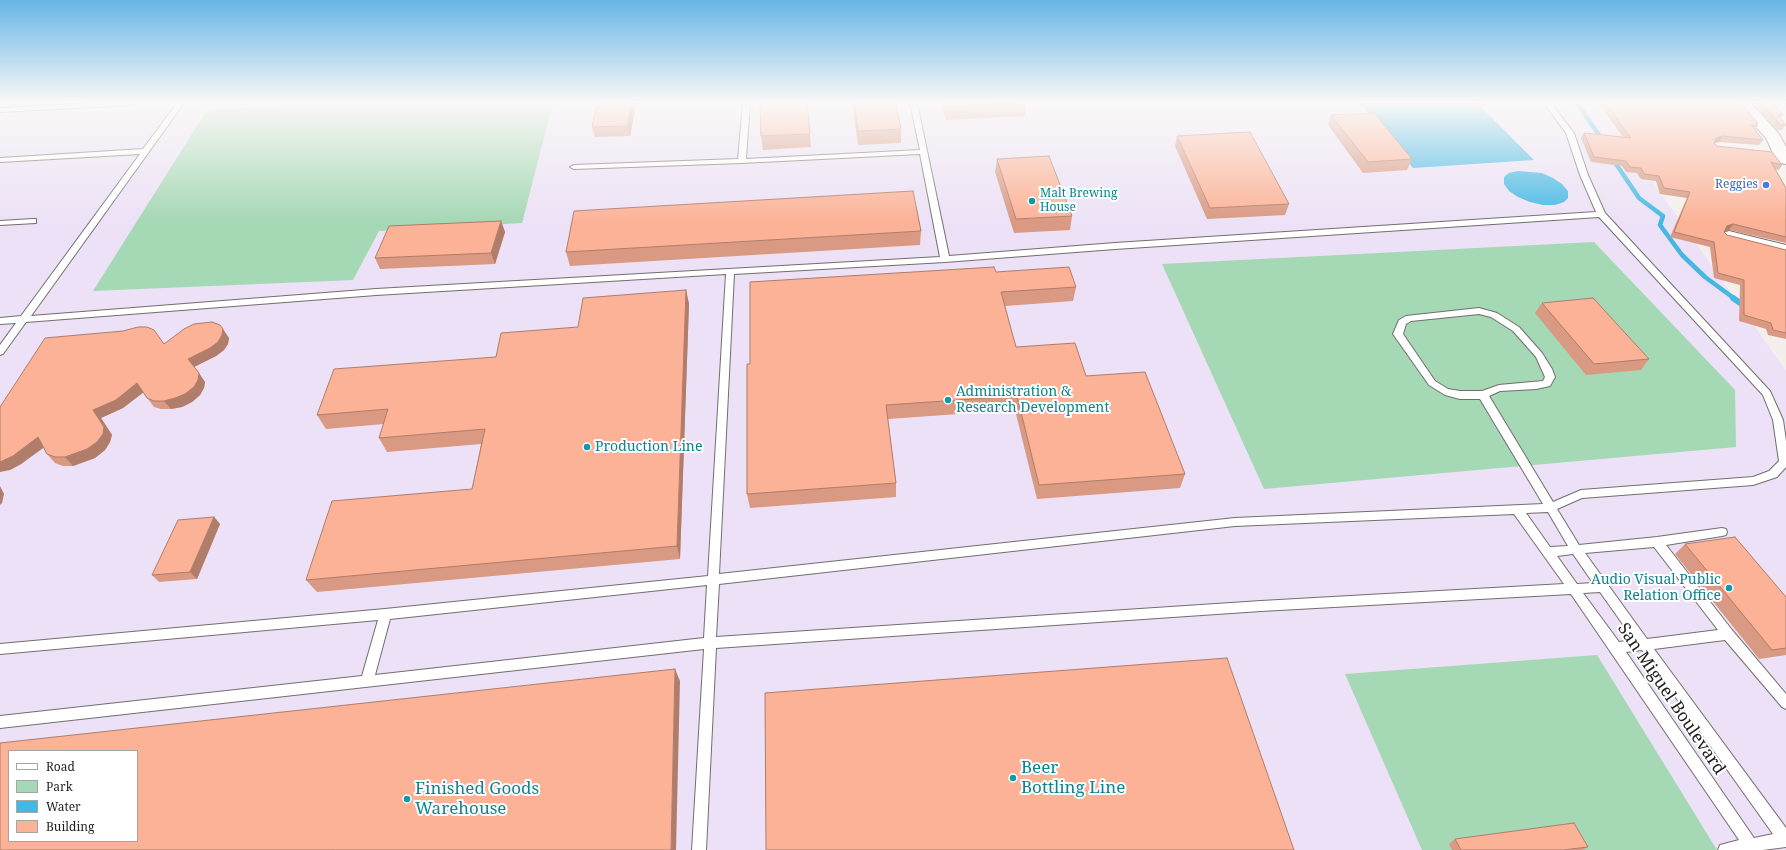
<!DOCTYPE html>
<style>
body{margin:0}
#map{position:relative;width:1786px;height:850px;overflow:hidden;background:#f4efed;font-family:"Noto Serif",serif}
canvas{display:block}
.legend{position:absolute;left:8px;top:750px;width:130px;height:92px;box-sizing:border-box;background:#fff;border:1px solid #a6a5a5;margin:0;padding:5px 7px;list-style:none;font-size:12px;color:#201e1d}
.legend li{display:flex;align-items:center;gap:8px;height:20px}
.legend b{width:20px;border:1px solid #a6a5a5}
</style>
<div id="map">
<canvas width="1786" height="850"></canvas>
<ul class="legend">
<li><b style="height:5px;background:#fff"></b>Road</li>
<li><b style="height:11px;background:#a5d8b5"></b>Park</li>
<li><b style="height:11px;background:#45b7e3"></b>Water</li>
<li><b style="height:11px;background:#fcb297"></b>Building</li>
</ul>
</div>
<script>
const ctx = document.querySelector('canvas').getContext('2d');
ctx.lineJoin = 'round';
function fillPath(path, color) { ctx.fillStyle = color; ctx.fill(path, 'evenodd'); }
const poly = rows => new Path2D(rows.map(r => 'M' + r).join(''));
function trace(path, color, width, dash) { ctx.strokeStyle = color; ctx.lineWidth = width; ctx.lineCap = dash ? 'butt' : 'round'; ctx.setLineDash(dash || []); ctx.stroke(path); }
function write(font, color, halo, rows, align = 'center') {
  ctx.font = font + ' "Noto Serif",serif'; ctx.lineWidth = 4; ctx.setLineDash([]); ctx.textBaseline = 'middle'; ctx.strokeStyle = halo; ctx.fillStyle = color; for (const [text, x, y, turn = 0] of rows) {
    ctx.save(); ctx.translate(x, y); ctx.rotate((+turn || 0) * Math.PI / 180); ctx.textAlign = isNaN(turn) ? turn : align; if (halo) ctx.strokeText(text, 0, 0); ctx.fillText(text, 0, 0); ctx.restore();
  }
}
fillPath(poly([
 [0,103,1597,103,1786,371,1786,850,0,850],
 [9,751,137,751,137,841,9,841]
]), '#ece1f6');
fillPath(poly([
 [336,103,553,103,522,223,379,231,353,280,93,291,207,110],
 [1594,242,1735,390,1736,447,1264,489,1162,264],
 [1597,655,1717,850,1422,850,1345,674]
]), '#a5d8b5');
fillPath(poly([
 [1360,103,1477,103,1534,160,1413,168],
 [1518,171,1542,173,1553,178,1562,184,1568,191,1568,198,1564,202,1555,205,1543,205,1530,202,1518,197,1509,191,1504,184,1504,177,1509,173]
]), '#45b7e3');
trace(poly([
 [1577,103,1603,141],
 [1612,158,1639,198,1663,216,1660,225,1682,255,1705,277,1735,299]
]), '#45b7e3', 4.5);
trace(poly([
 [1733,298,1746,307]
]), '#45b7e3', 6);
const lane = poly([
 [95,103,136,103,132,105,0,112,0,108,95,103],
 [177,103,184,103,31,316,376,289,940,257,920,154,742,163,574,169,570,167,574,165,738,159,743,103,750,103,746,159,920,150,910,103,917,103,949,256,1115,243,1596,212,1580,175,1566,133,1544,103,1551,103,1574,133,1588,175,1605,213,1770,391,1783,420,1786,441,1786,467,1777,477,1753,485,1582,498,1557,509,1579,545,1657,537,1722,528,1726,529,1727,532,1726,535,1722,536,1666,545,1732,630,1786,694,1786,709,1782,707,1725,640,1654,649,1786,828,1786,847,1763,850,1718,850,1720,845,1739,840,1571,594,1261,611,716,648,706,850,692,850,704,649,0,728,0,716,362,676,378,620,0,654,0,644,385,609,708,576,726,274,376,295,26,322,3,354,0,355,0,345,16,323,0,324,0,318,21,316,140,154,0,162,0,158,143,149,177,103],
 [1599,217,1763,395,1773,420,1779,461,1769,471,1753,477,1581,490,1553,502,1489,396,1500,391,1536,389,1550,386,1555,377,1552,369,1542,353,1519,327,1497,313,1479,308,1406,316,1399,320,1393,334,1429,385,1445,395,1460,399,1480,399,1543,504,1235,518,719,574,734,274,945,262,1115,249,1599,217],
 [1479,314,1491,317,1513,331,1536,357,1545,377,1543,381,1499,385,1482,391,1460,391,1448,389,1435,381,1403,334,1406,324,1411,321,1479,314],
 [1548,512,1568,546,1550,547,1526,513,1548,512],
 [1514,514,1564,584,1261,601,716,637,719,584,1235,526,1514,514],
 [1654,547,1718,630,1647,639,1585,553,1654,547],
 [1573,554,1593,583,1577,584,1557,556,1573,554],
 [707,585,704,638,375,675,390,619,707,585],
 [1600,592,1634,640,1619,642,1583,593,1600,592],
 [1642,650,1773,834,1754,838,1626,652,1642,650],
 [33,219,36,219,36,223,0,225,0,221,33,219]
]);
const street = poly([
 [1729,231,1786,245,1786,255,1723,239,1721,236,1723,233,1729,231]
]);
const secondary = poly([
 [1734,103,1751,103,1779,134,1786,147,1786,164,1780,163,1773,153,1766,138,1734,103]
]);
trace(lane, '#726e6c', 2);
trace(street, '#726e6c', 2);
trace(secondary, '#726e6c', 2);
fillPath(lane, '#fff');
fillPath(street, '#fff');
fillPath(secondary, '#fff');
fillPath(poly([
 [600,103,636,103,630,136,595,137,592,127,599,108],
 [852,103,896,103,901,129,901,143,858,145],
 [941,103,1026,103,1025,116,946,120],
 [1598,103,1740,103,1758,123,1757,125,1758,126,1755,130,1763,140,1759,145,1719,142,1714,143,1717,146,1782,165,1779,170,1775,169,1786,188,1786,243,1729,230,1724,232,1727,235,1786,250,1786,339,1768,335,1766,329,1739,321,1740,285,1714,278,1710,247,1670,237,1687,198,1660,194,1656,181,1641,179,1637,173,1626,172,1622,166,1591,162,1581,138,1584,133,1623,137],
 [1753,103,1779,103,1776,107,1775,106,1783,115,1780,118,1786,125,1782,130,1777,130],
 [1331,115,1412,159,1407,170,1363,173,1328,125],
 [810,134,811,147,763,150,761,136],
 [1177,136,1289,204,1285,215,1207,219,1175,146],
 [997,159,1072,216,1070,230,1014,233,995,172],
 [501,221,505,232,495,264,380,269,375,258],
 [921,231,920,245,570,266,566,252],
 [996,272,1076,287,1073,301,1005,306,1016,347,1086,376,1185,474,1180,488,1037,499,1015,410,888,419,896,483,896,497,750,508,747,494,750,364],
 [686,290,689,304,680,559,317,592,306,580,472,489,481,444,387,452,379,438,384,424,326,429,317,415,496,357,578,327],
 [1542,303,1649,359,1641,370,1586,375,1535,313],
 [229,338,228,344,224,350,216,356,194,367,205,382,204,388,200,395,192,402,182,407,171,409,161,409,154,407,143,392,123,408,101,418,112,435,110,442,105,450,95,458,73,466,63,466,55,463,47,454,43,447,21,464,10,470,164,344],
 [214,517,220,524,197,579,159,582,152,575],
 [1685,544,1786,597,1786,655,1759,659,1675,554],
 [1455,839,1588,847,1583,850,1452,850,1449,844]
]), '#d99982');
fillPath(poly([
 [632,103,636,103,630,136,627,126],
 [1722,136,1719,142,1713,143,1716,138],
 [501,221,505,232,495,264,491,253],
 [1733,224,1729,230,1723,232,1727,226],
 [686,290,689,304,680,559,677,546],
 [223,329,229,338,228,344,224,350,216,356,194,367,188,359],
 [199,373,205,382,204,388,200,395,192,402,182,407,171,409,164,401],
 [137,383,144,392,123,408,101,418,112,435,110,442,105,450,95,458,73,466,65,457,93,410],
 [38,437,46,446,21,464,10,470,0,472,0,462],
 [0,486,4,494,2,503,0,505],
 [214,517,220,524,197,579,190,572],
 [675,669,680,681,676,850,671,850]
]), '#b07d6a');
const building = poly([
 [600,103,632,103,627,126,592,127,596,108,599,108,600,103],
 [760,103,807,103,810,134,761,136,760,103],
 [854,103,896,103,901,129,858,131,854,103],
 [945,103,1016,103,946,106,945,103],
 [1605,103,1740,103,1758,123,1755,123,1758,126,1751,125,1763,140,1722,136,1716,138,1714,143,1717,146,1772,152,1782,165,1771,162,1786,188,1786,237,1733,224,1727,226,1724,232,1727,235,1786,250,1786,333,1773,330,1771,323,1744,315,1744,280,1718,273,1714,242,1674,232,1690,192,1664,188,1659,176,1644,174,1641,168,1630,167,1626,161,1594,157,1584,133,1631,138,1605,103],
 [1761,103,1772,103,1783,115,1777,114,1786,125,1781,125,1761,103],
 [1374,113,1412,159,1368,162,1331,115,1374,113],
 [1250,132,1289,204,1210,208,1177,136,1250,132],
 [1049,156,1072,216,1016,219,997,159,1049,156],
 [913,191,921,231,566,252,574,211,913,191],
 [501,221,491,253,375,258,389,226,501,221],
 [994,267,996,272,1069,267,1076,287,1001,292,1016,347,1075,343,1086,376,1145,372,1185,474,1039,485,1017,396,886,405,896,483,747,494,747,364,750,364,750,282,994,267],
 [686,290,677,546,306,580,332,501,472,489,485,429,379,438,388,409,317,415,334,369,496,357,501,333,578,327,583,298,686,290],
 [1593,298,1649,359,1594,364,1542,303,1593,298],
 [212,322,220,325,223,329,222,335,218,342,210,348,188,359,199,373,198,380,194,387,185,394,175,398,164,401,154,401,147,398,137,383,116,400,93,410,104,427,103,434,97,442,87,449,65,457,55,457,47,454,38,437,13,456,0,462,0,407,45,338,123,331,138,327,147,327,154,330,164,344,184,329,194,324,212,322],
 [214,517,190,572,152,575,178,520,214,517],
 [1735,537,1786,597,1786,648,1772,650,1685,544,1735,537],
 [1227,658,1294,850,766,850,765,693,1227,658],
 [675,669,671,850,0,850,0,743,675,669],
 [9,751,137,751,137,841,9,841,9,751],
 [1574,823,1588,847,1563,850,1461,850,1455,839,1574,823]
]);
fillPath(building, '#fcb297');
trace(building, '#b07d6a', 1);
const sky = ctx.createLinearGradient(0, 0, 0, 222);
sky.addColorStop(0, '#67b5e6');
sky.addColorStop(0.46, '#faf8f7');
sky.addColorStop(1, '#faf8f700');
ctx.fillStyle = sky;
ctx.fillRect(0, 0, 1786, 222);
for (const [x, y, r, color] of [
 [1766,185,4,"#3f7fe0"],
 [1032,201,4,"#0f9aa8"],
 [948,400,4,"#0f9aa8"],
 [587,447,4,"#0f9aa8"],
 [1729,588,4,"#0f9aa8"],
 [1013,778,4,"#0f9aa8"],
 [407,799,4,"#0f9aa8"]
]) { const dot = new Path2D(); dot.arc(x, y, r, 0, 2 * Math.PI); ctx.fillStyle = color; ctx.fill(dot); trace(dot, '#fff', 1.5); }
write('12px', '#366cbe', '#fff', [
 ["Reggies",1758,185]
], 'right');
write('12px', '#0d838f', '#fff', [
 ["Malt Brewing",1040,194],
 ["House",1040,208]
], 'left');
write('14px', '#0d838f', '#fff', [
 ["Administration &",956,392],
 ["Research Development",956,408],
 ["Production Line",595,447],
 ["Audio Visual Public",1721,580,"right"],
 ["Relation Office",1721,596,"right"]
], 'left');
write('17px', '#201e1d', '#fff', [
 ["San Miguel Boulevard",1671,699,56]
]);
write('17px', '#0d838f', '#fff', [
 ["Beer",1021,768],
 ["Bottling Line",1021,788],
 ["Finished Goods",415,789],
 ["Warehouse",415,809]
], 'left');
</script>
